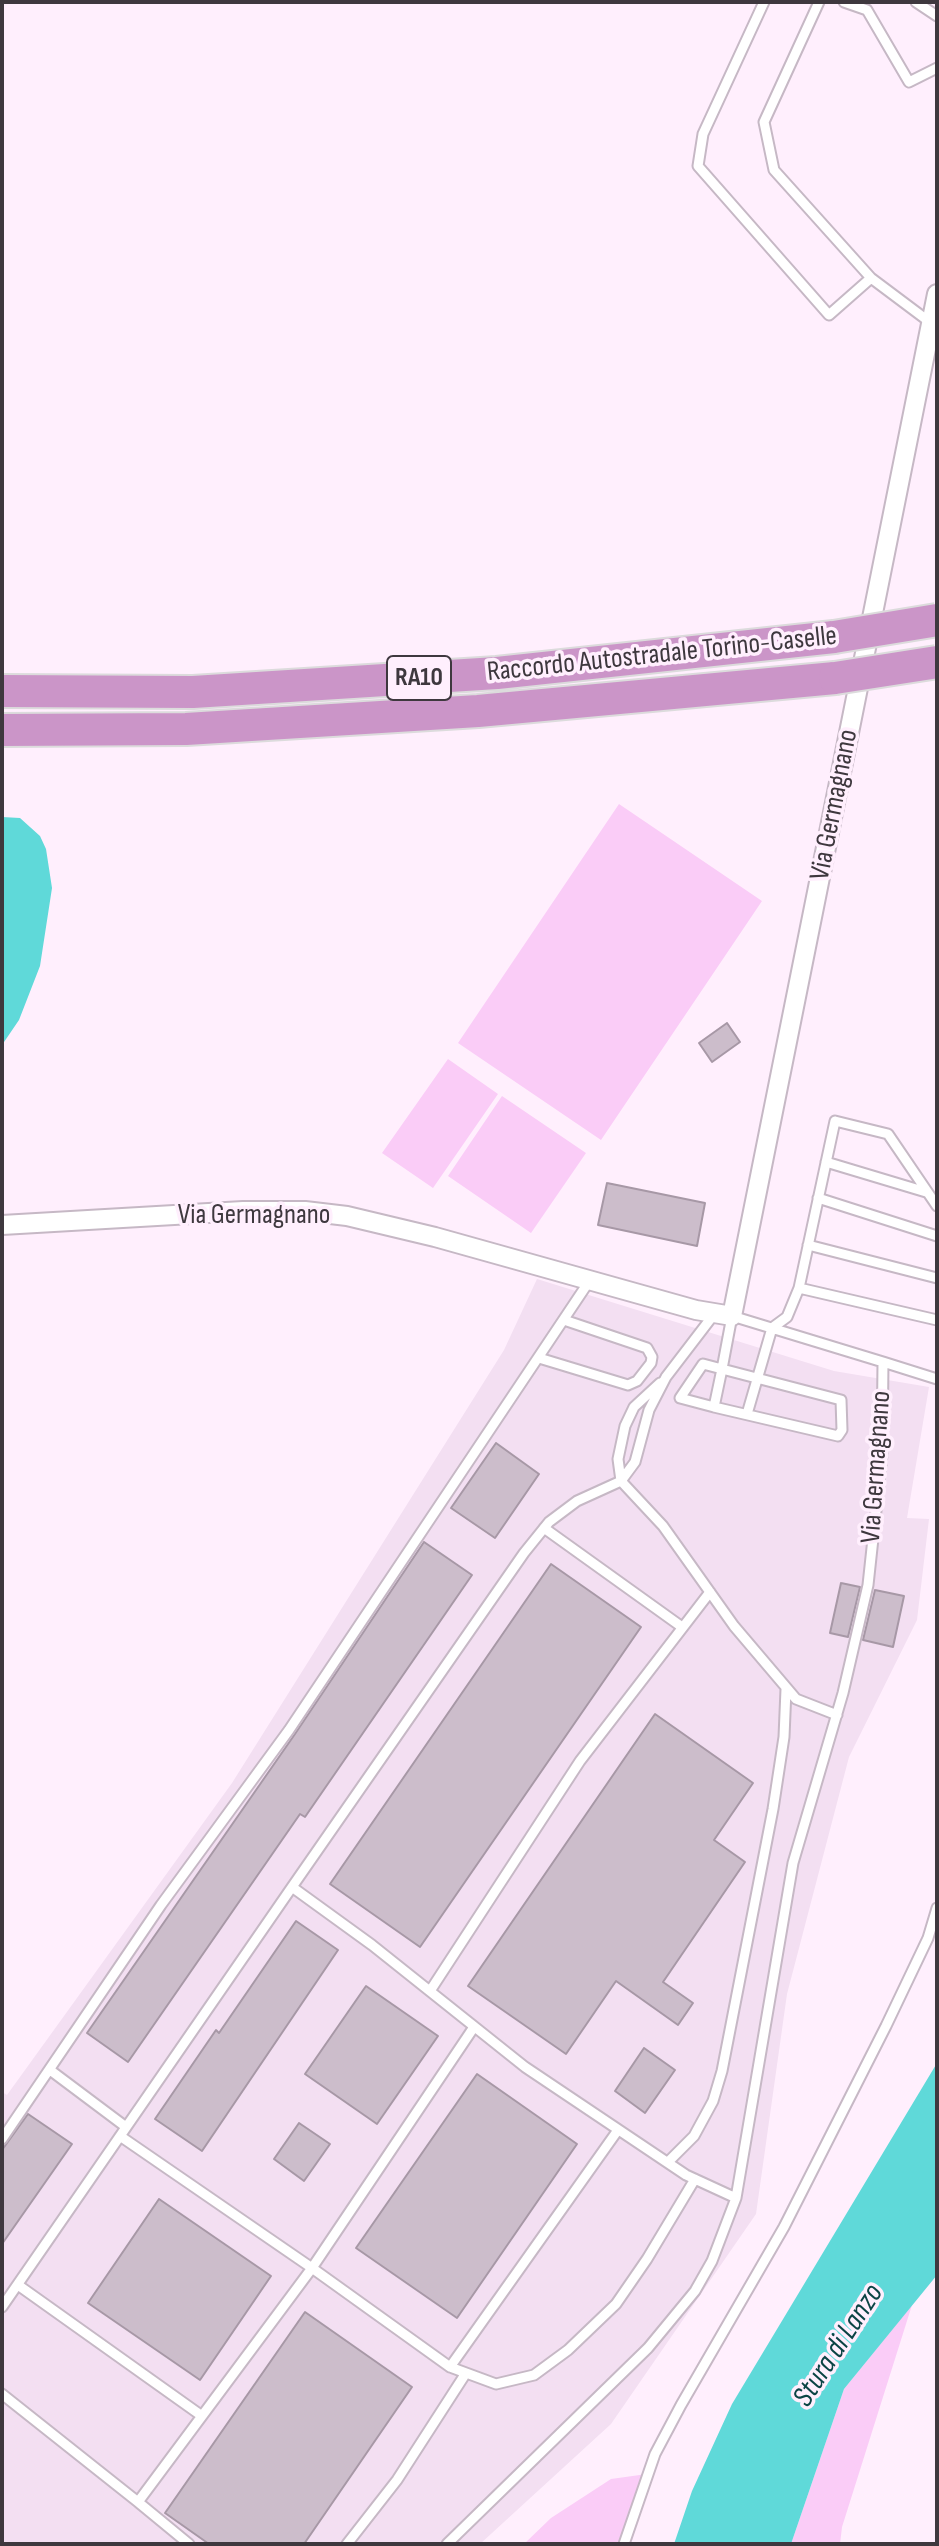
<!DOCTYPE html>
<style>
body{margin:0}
#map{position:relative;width:939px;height:2546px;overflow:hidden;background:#ffeffd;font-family:"Sofia Sans Condensed",sans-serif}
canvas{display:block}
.frame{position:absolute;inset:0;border:4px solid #3e383e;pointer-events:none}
</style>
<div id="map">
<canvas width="939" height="2546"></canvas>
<div class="frame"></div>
</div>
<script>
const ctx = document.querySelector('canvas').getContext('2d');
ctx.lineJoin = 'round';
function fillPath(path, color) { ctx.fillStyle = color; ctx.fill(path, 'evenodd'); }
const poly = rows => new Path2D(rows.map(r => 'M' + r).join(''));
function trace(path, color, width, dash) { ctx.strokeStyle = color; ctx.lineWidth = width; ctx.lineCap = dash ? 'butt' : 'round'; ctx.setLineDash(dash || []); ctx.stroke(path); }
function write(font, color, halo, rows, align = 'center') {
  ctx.font = font + ' "Sofia Sans Condensed",sans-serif'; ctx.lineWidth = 7; ctx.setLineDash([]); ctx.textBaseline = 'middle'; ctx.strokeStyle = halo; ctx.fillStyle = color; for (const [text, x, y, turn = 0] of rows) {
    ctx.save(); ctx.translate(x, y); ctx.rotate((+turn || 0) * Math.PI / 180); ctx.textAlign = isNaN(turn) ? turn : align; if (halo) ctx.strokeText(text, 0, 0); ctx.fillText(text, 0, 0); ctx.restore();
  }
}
fillPath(poly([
 [537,1279,834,1371,929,1387,907,1518,929,1519,917,1620,849,1757,787,1994,756,2214,611,2424,480,2544,2,2544,2,2092,7,2095,232,1783,504,1350]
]), '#f3dff2');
fillPath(poly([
 [619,804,762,901,601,1140,458,1043],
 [448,1059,498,1094,433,1188,382,1153],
 [502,1096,586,1153,531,1233,448,1176],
 [912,2305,842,2527,840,2544,791,2544,844,2389],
 [654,2473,629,2544,524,2544,551,2518,611,2479]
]), '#faccf7');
fillPath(poly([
 [2,817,20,818,40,836,46,849,52,888,40,966,19,1020,2,1045],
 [937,2063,937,2275,844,2389,791,2544,674,2544,692,2491,732,2404]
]), '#5fd9d9');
const building = poly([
 [727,1023,740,1042,712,1062,699,1043,727,1023],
 [607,1183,705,1203,697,1246,598,1225,607,1183],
 [496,1443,539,1474,495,1538,451,1508,496,1443],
 [424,1542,472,1575,305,1817,300,1814,128,2062,87,2033,295,1734,424,1542],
 [551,1564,641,1627,420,1947,330,1884,551,1564],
 [841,1583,860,1587,848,1637,830,1633,841,1583],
 [875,1590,904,1596,893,1647,863,1640,875,1590],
 [655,1714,753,1783,714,1840,745,1862,663,1982,693,2003,678,2025,616,1981,566,2054,468,1986,655,1714],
 [296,1921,338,1950,202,2151,155,2119,216,2030,219,2033,296,1921],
 [366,1986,438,2036,377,2124,305,2074,366,1986],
 [644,2048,675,2070,645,2113,615,2091,644,2048],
 [477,2074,577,2144,457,2318,356,2248,477,2074],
 [28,2114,72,2144,2,2244,2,2150,28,2114],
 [299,2123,330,2144,304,2181,274,2159,299,2123],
 [159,2199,271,2276,200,2380,88,2303,159,2199],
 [305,2312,412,2387,304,2544,209,2544,165,2513,305,2312]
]);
fillPath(building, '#ccbdcb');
trace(building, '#a798a6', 2);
const lane = poly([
 [764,2,703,134,698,166,829,315,871,278,774,170,764,122,819,2],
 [844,2,867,10,909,82,937,68],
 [916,2,937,16],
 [871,278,931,323],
 [826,1162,926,1192],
 [818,1198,937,1236],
 [808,1245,937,1278],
 [799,1288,937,1320],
 [715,1313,666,1377,649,1410,635,1462,621,1481,577,1501,549,1522,524,1553,292,1887,372,1945,525,2067,686,2175,736,2198],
 [539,1358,628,1385,637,1381,651,1363,652,1357,647,1348,564,1320],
 [883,1362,937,1379],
 [722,1369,841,1400,842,1430,838,1436,714,1407,722,1369],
 [660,1383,634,1407,625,1426,618,1459,621,1481,663,1526,734,1626,796,1699,837,1715],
 [747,1414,772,1328,787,1317,799,1288,835,1121,888,1134,937,1206],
 [544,1528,682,1627],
 [430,1991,580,1761,710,1592],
 [474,2027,312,2268,450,2367,496,2384,534,2375,568,2350,616,2304,647,2259,695,2179],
 [50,2070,126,2127],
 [2,2139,161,1905,289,1730,590,1280],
 [668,2162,694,2136,713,2101,722,2071,773,1809,784,1737,786,1689],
 [18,2285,202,2416],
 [2,2307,292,1887],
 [450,2367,618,2130],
 [2,2394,138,2502,312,2268,120,2136],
 [138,2502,189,2544],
 [347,2544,397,2480,466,2373],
 [447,2544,648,2348,695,2291,712,2261,736,2198,793,1863,843,1693,868,1585,882,1455,883,1362,732,1316,722,1369,703,1364,680,1398,714,1407],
 [624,2544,655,2454,681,2405,784,2227,886,2026,928,1938,937,1908]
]);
const street = poly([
 [2,1225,243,1211,305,1211,347,1216,435,1237,696,1310,732,1316,937,294]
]);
const highway = poly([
 [2,691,193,692,497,673,834,637],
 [2,730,186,729,478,711,835,678]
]);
trace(lane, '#c6b8c5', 13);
trace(street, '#c6b8c5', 22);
trace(highway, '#dcdbdc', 36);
trace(lane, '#fff', 9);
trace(street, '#fff', 18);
trace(highway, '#cb95c8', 32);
const highwayBridge = poly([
 [834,637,937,620],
 [835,678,937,662]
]);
trace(highwayBridge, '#dcdbdc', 36, []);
trace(highwayBridge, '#cb95c8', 32);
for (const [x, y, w] of [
 [419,678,64]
]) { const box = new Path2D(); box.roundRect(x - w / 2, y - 22, w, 44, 6); ctx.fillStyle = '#ffeffd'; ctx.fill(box); trace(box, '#3e383e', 2); }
write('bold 26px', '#3e383e', null, [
 ["RA10",419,678]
]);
write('28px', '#3e383e', '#ffeffd', [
 ["Raccordo Autostradale Torino-Caselle",662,655,-6],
 ["Via Germagnano",835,805,-79],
 ["Via Germagnano",254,1216],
 ["Via Germagnano",877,1467,-86]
]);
write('italic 30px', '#0b4445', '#ffeffd', [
 ["Stura di Lanzo",839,2346,-57]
]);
</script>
